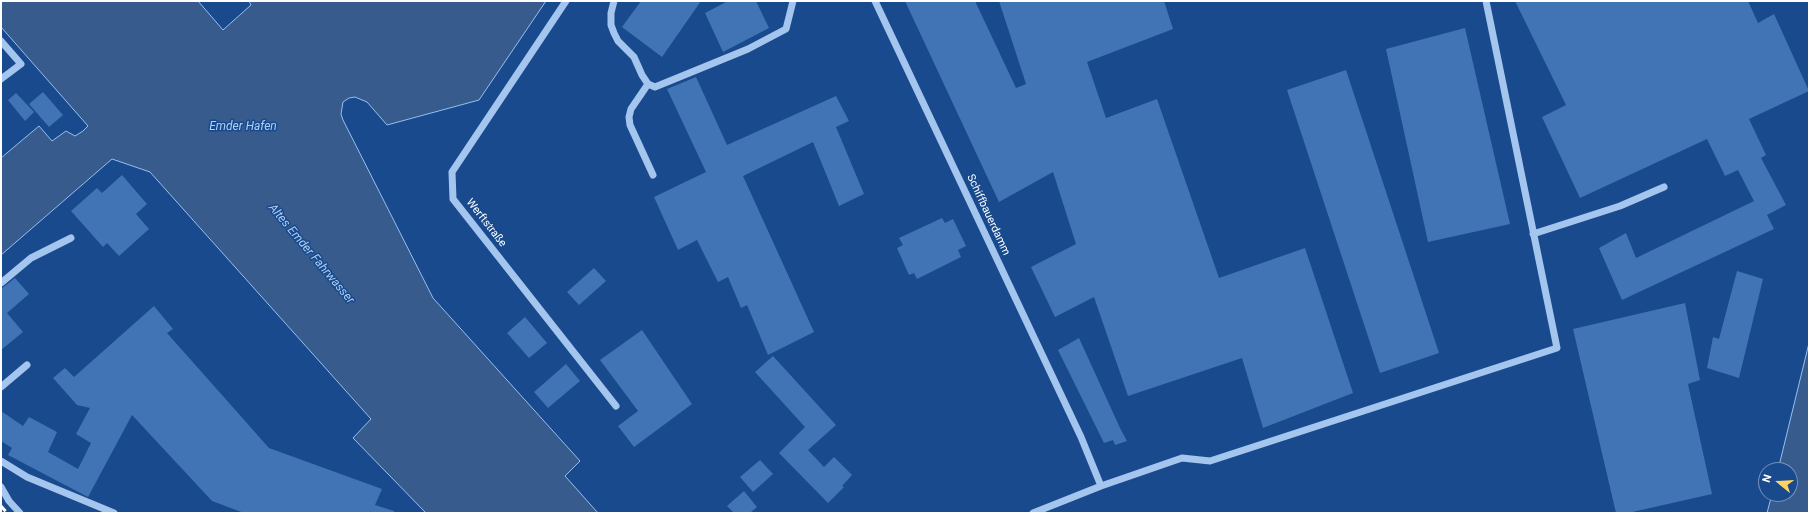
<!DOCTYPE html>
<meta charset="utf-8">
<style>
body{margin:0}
#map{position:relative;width:1810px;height:514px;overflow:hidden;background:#184a8d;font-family:Roboto,sans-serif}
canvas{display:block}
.frame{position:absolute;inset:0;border:2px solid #fff;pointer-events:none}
.north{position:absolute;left:1758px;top:462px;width:40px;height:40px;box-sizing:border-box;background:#184a8d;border:1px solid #7492bb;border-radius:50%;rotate:288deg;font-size:11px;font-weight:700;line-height:16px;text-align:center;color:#fff}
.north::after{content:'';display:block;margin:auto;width:14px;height:18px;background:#ffd261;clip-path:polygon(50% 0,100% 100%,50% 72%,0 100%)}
</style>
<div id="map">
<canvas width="1810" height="514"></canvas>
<div class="frame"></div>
<div class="north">N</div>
</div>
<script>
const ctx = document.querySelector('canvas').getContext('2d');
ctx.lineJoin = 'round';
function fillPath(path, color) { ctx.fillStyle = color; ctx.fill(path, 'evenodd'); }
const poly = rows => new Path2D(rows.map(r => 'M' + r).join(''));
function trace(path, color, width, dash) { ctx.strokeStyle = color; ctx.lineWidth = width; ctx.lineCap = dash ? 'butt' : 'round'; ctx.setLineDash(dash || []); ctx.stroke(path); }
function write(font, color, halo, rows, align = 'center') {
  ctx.font = font + ' Roboto,sans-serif'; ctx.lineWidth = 3; ctx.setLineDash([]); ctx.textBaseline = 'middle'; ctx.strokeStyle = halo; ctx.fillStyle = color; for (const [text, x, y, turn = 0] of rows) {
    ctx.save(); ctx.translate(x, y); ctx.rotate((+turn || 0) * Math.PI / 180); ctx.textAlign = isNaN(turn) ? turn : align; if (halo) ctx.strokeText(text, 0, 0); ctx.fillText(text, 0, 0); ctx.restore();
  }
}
const water = poly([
 [1,1,198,1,223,30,251,5,249,1,546,1,479,100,387,125,367,102,355,97,349,98,343,102,341,114,343,120,433,298,580,461,565,476,598,513,426,513,353,438,371,419,150,172,112,159,1,255,1,158,39,126,52,141,66,131,75,136,83,131,88,126,1,27,1,1],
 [1809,343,1809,513,1767,513,1772,494,1790,494,1790,470,1778,470,1809,343]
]);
fillPath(water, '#365b8c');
trace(water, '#96c0f1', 1);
fillPath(poly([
 [641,1,701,1,662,57,622,27],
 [728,1,756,1,769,28,723,52,705,13],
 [905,1,975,1,1016,88,1026,84,999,1,1164,1,1173,29,1087,62,1106,118,1157,99,1219,278,1305,248,1353,393,1263,428,1242,358,1128,396,1094,297,1055,317,1031,267,1076,244,1053,172,999,202],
 [1515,1,1748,1,1758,23,1774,14,1809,91,1749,119,1766,155,1761,158,1786,205,1767,215,1774,229,1622,300,1599,248,1626,233,1636,258,1754,201,1738,170,1725,176,1707,139,1580,198,1542,117,1566,105],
 [1465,28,1510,224,1428,242,1386,49],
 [1346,70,1439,353,1380,373,1287,90],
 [696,77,727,145,836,96,849,121,836,127,864,194,839,206,813,142,743,176,814,332,768,355,747,305,741,308,728,277,718,282,697,240,678,250,654,197,706,172,667,89],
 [43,92,63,115,49,127,29,104],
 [16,93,34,112,25,121,8,100],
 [122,175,147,204,136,214,149,229,119,256,107,243,103,247,71,211,97,188,102,193],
 [942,218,945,223,953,219,966,246,958,250,961,257,917,279,914,273,909,275,897,248,903,245,899,238],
 [594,268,606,281,579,305,567,292],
 [1737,271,1763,279,1739,378,1707,368,1713,337,1719,339],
 [15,278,29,294,7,313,23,332,1,350,1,289],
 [1685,303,1700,380,1688,384,1712,494,1628,513,1616,513,1573,329],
 [154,306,173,329,167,333,269,448,382,489,375,505,394,511,394,513,244,513,212,501,132,415,88,497,8,455,12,448,1,441,1,411,23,426,29,417,57,432,48,452,78,469,91,443,76,434,90,408,77,405,53,378,65,368,74,377],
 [525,317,547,343,529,358,507,333],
 [642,330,692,404,634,447,618,426,638,411,600,360],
 [1079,338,1120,428,1127,441,1115,445,1113,440,1104,443,1058,350],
 [773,356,836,425,808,450,824,467,834,457,852,475,842,486,844,487,828,503,779,453,805,427,755,372],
 [566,364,580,381,548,408,534,392],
 [760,460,773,474,753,492,740,477],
 [744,491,757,507,750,513,734,513,727,506]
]), '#4174b5');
trace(poly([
 [566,1,452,172,453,199,616,406],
 [614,1,611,13,611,25,614,33,618,41,634,57,642,75,648,84,655,87,748,49,786,29,793,1],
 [875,1,1081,437,1101,486,1033,513],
 [1,41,21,64,1,79],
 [648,84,631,109,629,117,630,125,653,175],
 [1533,234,1620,206,1664,187],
 [1,283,31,258,71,238],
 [1,387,27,365],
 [1,461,27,477,114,513],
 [1101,486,1182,458,1210,461,1557,348,1486,1],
 [1,487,9,501,20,513]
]), '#a4c5ee', 7);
trace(poly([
 [1,506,7,513]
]), '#fff', 3, [7, 3]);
write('11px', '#fff', '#184a8d', [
 ["Schiffbauerdamm",988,215,65],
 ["Werftstraße",486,223,52]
]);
write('italic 12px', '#afcff6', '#184a8d', [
 ["Emder Hafen",243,127],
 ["Altes Emder Fahrwasser",311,254,50]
]);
</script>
